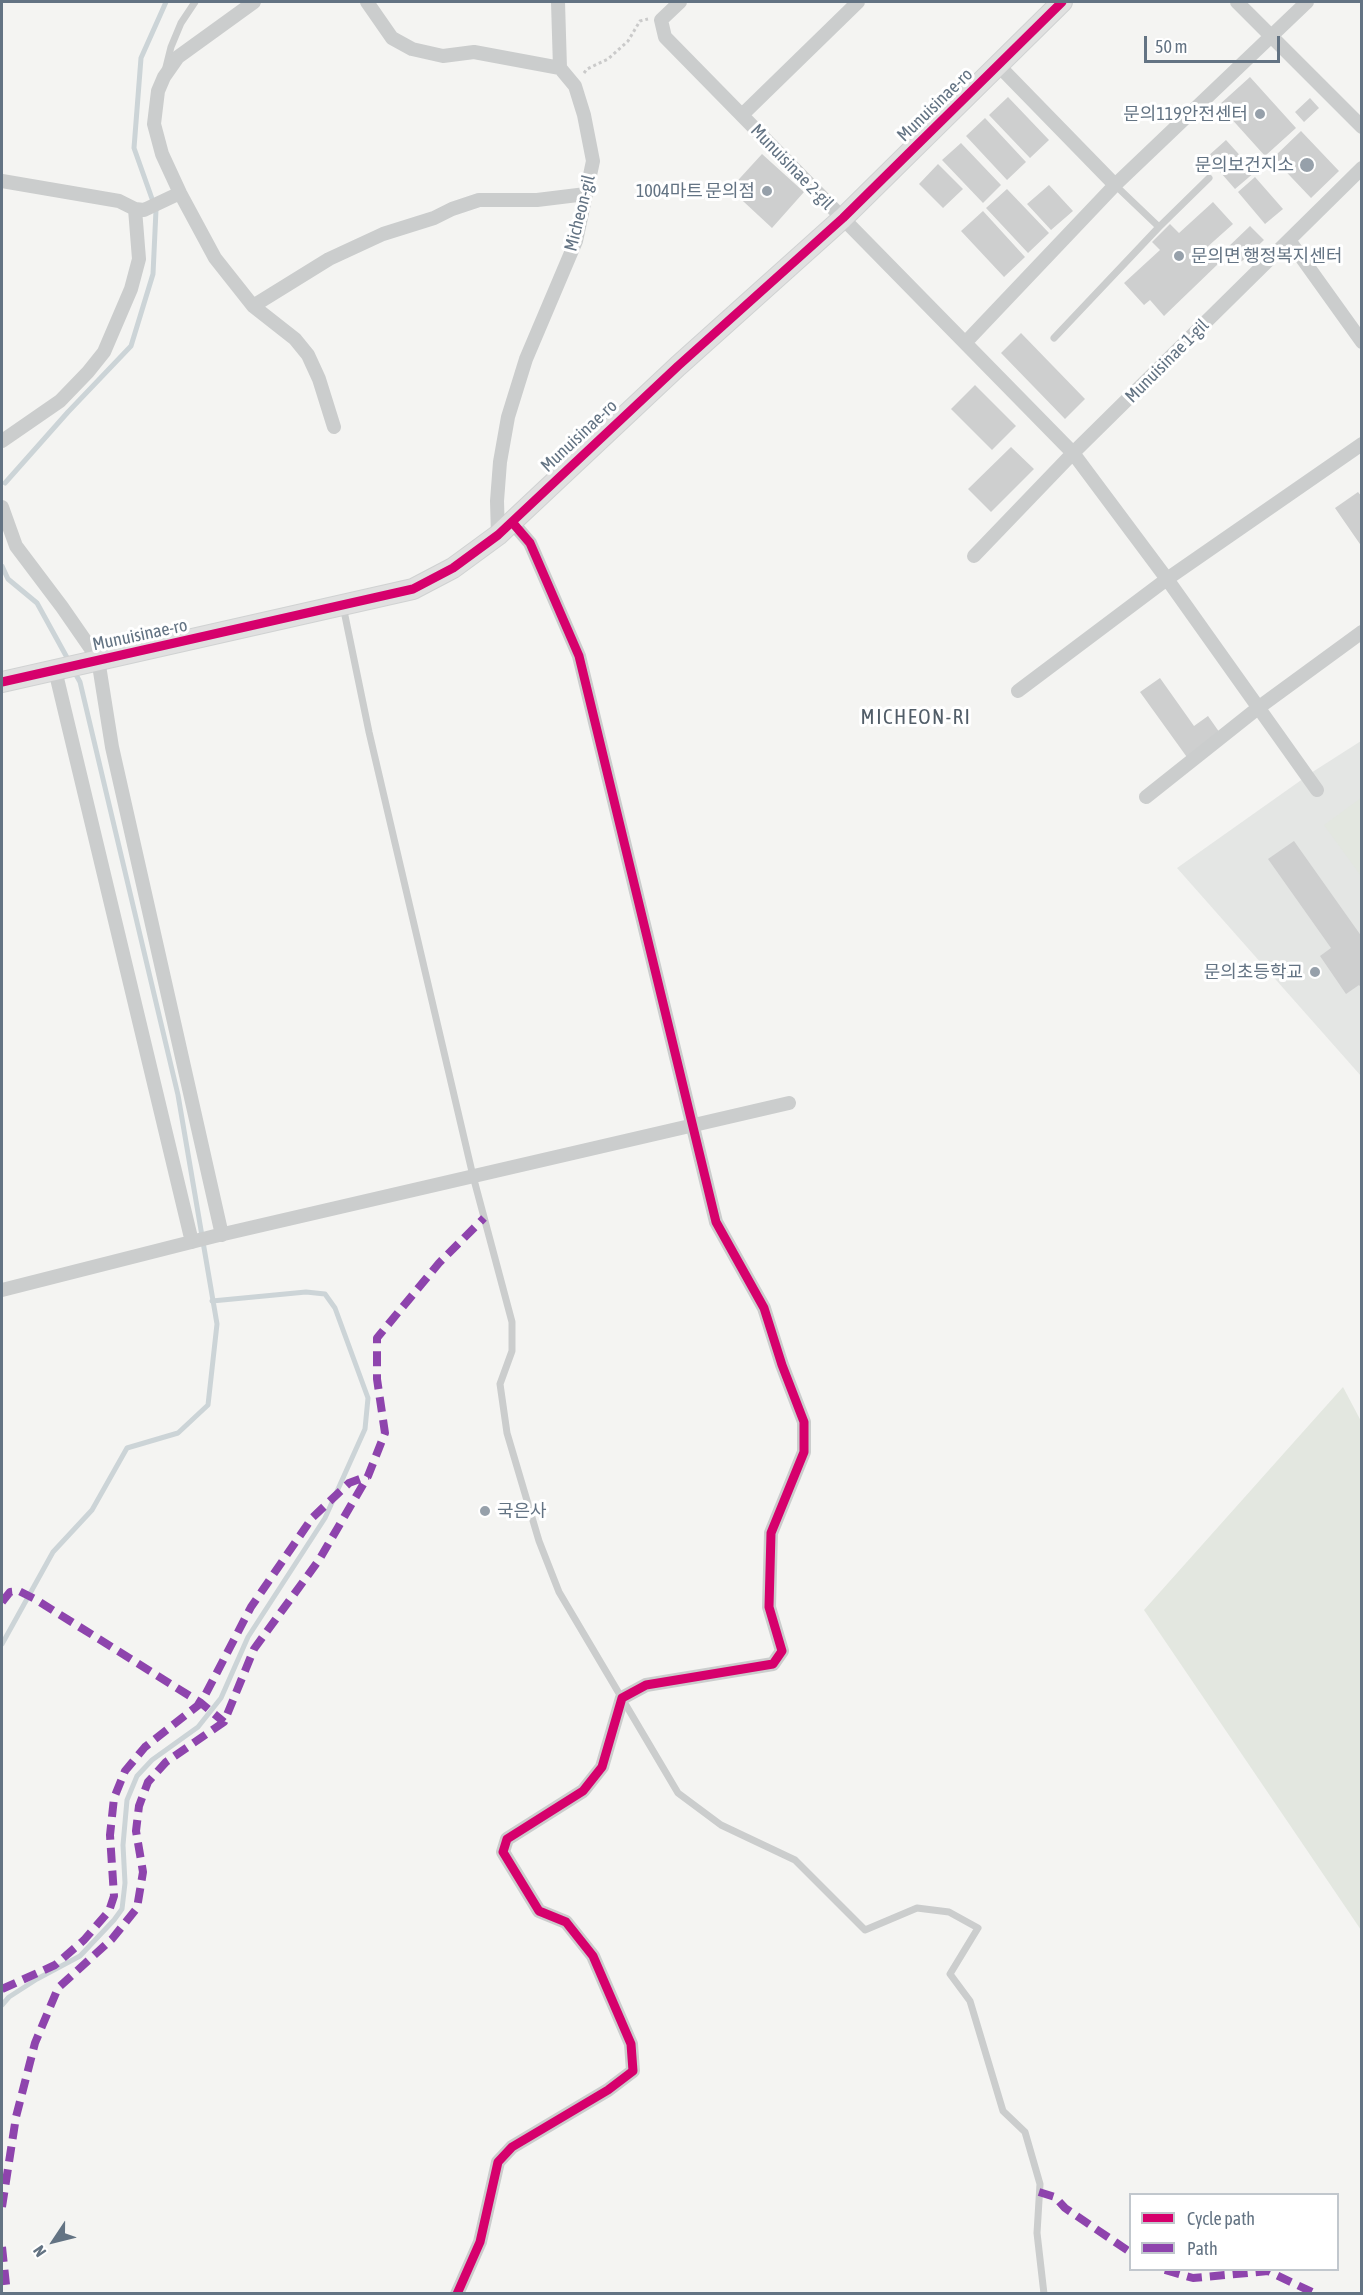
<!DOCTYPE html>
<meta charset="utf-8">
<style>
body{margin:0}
#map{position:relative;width:1363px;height:2295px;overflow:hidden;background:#f4f4f2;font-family:"Asap Condensed",sans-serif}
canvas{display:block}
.frame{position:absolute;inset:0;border:3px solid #637383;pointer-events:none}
.legend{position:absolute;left:1129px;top:2193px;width:210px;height:78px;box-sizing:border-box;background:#fff;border:2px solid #c1c7cd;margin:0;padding:8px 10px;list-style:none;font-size:18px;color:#637383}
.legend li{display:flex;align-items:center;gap:12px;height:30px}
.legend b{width:30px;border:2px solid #c1c7cd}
.north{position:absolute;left:24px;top:2211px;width:60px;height:60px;-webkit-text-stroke:4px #fff;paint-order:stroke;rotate:235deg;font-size:16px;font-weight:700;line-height:24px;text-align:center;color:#637383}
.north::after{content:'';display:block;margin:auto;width:21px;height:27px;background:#637383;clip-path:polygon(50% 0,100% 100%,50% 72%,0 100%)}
.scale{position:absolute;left:1144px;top:36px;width:136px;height:27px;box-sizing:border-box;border:3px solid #637383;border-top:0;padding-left:8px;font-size:18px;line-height:21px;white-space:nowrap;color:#637383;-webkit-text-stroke:4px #fff;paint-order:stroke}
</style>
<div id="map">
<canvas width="1363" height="2295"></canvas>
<div class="frame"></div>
<ul class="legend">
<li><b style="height:8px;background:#d6006c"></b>Cycle path</li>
<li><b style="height:8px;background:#8e44ad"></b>Path</li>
</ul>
<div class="north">N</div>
<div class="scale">50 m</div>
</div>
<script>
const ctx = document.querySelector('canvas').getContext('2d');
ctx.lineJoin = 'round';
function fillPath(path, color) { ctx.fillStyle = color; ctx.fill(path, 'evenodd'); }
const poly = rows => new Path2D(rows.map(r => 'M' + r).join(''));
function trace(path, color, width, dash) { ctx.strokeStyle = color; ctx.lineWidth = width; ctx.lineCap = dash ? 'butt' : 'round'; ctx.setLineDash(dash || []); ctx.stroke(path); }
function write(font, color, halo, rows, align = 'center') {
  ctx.font = font + ' "Asap Condensed","Noto Sans KR",sans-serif'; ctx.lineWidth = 6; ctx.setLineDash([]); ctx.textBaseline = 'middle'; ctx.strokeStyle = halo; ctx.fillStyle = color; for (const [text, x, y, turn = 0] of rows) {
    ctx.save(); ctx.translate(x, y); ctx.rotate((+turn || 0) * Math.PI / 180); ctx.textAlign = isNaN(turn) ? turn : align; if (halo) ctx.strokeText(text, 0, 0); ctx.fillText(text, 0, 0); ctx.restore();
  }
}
fillPath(poly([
 [1361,741,1361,1076,1177,868,1314,771]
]), '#e4e6e4');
fillPath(poly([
 [1361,798,1361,876,1324,825],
 [1343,1387,1362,1423,1361,1930,1144,1610]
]), '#e3e7e0');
trace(poly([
 [5,483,68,412,131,346,153,274,156,210,134,148,141,58,166,2],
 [2,566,8,579,37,603,70,663],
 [2,1644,53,1552,92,1510,127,1448,178,1433,208,1405,217,1324,178,1095,80,682,74,671],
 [2,2005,9,1997,37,1979,80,1956,114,1920,122,1909,125,1883,123,1845,127,1800,137,1776,152,1760,198,1727,221,1698,248,1637,325,1518,365,1429,368,1398,335,1308,325,1294,306,1292,212,1301]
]), '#ccd4d7', 5);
fillPath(poly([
 [1250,77,1296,128,1265,156,1219,105],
 [1008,97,1049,140,1030,158,989,115],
 [1310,98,1319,108,1304,122,1295,112],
 [985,118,1026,162,1007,180,966,136],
 [1301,131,1339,171,1311,198,1273,158],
 [1226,140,1255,172,1235,189,1207,157],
 [961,143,1001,185,983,203,942,160],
 [762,154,804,192,772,228,730,189],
 [938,164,963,189,943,208,919,184],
 [1255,177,1283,209,1265,224,1238,192],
 [1049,185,1073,211,1051,230,1027,204],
 [1007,189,1049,233,1028,253,986,208],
 [1213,202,1233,224,1205,249,1218,264,1164,316,1150,300,1144,305,1124,283,1160,250,1152,242,1170,224,1179,233],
 [983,211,1025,257,1004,277,961,231],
 [1250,226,1264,240,1240,263,1226,249],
 [1021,333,1085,399,1065,419,1001,353],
 [975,385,1016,426,992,450,951,409],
 [1011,447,1034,469,991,512,968,489],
 [1358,492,1362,497,1362,547,1335,508],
 [1160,678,1194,726,1208,716,1222,736,1189,760,1140,692],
 [1294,841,1362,937,1362,989,1359,985,1346,994,1320,956,1331,948,1268,859]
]), '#cecfcf');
const secondary = poly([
 [2,682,413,589,453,568,498,535,678,366,843,218,1062,2]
]);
trace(secondary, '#d0d2d2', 22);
trace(poly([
 [584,73,587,69,608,59,628,41,640,21,648,19]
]), '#cacaca', 3, [3, 3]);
trace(poly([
 [166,67,171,47,181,23,195,2],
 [1115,185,1159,227],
 [1054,338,1159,227,1209,178],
 [343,606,369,732,473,1176,512,1322,512,1351,500,1384,507,1433,539,1541,559,1592,678,1793,721,1825,795,1860,865,1930,917,1908,949,1912,978,1928,950,1974,970,2001,1003,2111,1025,2132,1040,2184,1037,2233,1044,2294]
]), '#cbcdcd', 7);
trace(poly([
 [254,2,178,57,164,77,158,91,154,124,162,154,180,193,215,258,253,306,295,339,308,355,319,379,334,427],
 [367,2,392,38,412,49,443,56,474,52,560,68,575,86,584,115,593,161,576,241,526,359,508,417,500,462,497,501,498,535],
 [558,2,560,68],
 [680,2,661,20,665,37,1073,453,1167,579,1317,790],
 [1237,2,1362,127],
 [999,66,1115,185],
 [742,115,858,2],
 [2,181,119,201,135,209,144,210,180,193],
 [1289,240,1362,342],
 [253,306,329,259,383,234,434,218,452,209,479,200,537,200,586,194],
 [965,343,1115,185,1307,2],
 [2,441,60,401,88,372,104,352,131,289,139,259,135,209],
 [2,507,16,546,62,607,98,659,112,747,222,1235],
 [974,556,1073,453,1362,168],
 [55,670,192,1242],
 [1018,691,1167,579,1362,444],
 [1146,797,1258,708,1362,632],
 [2,1290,215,1236,789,1103],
 [457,2294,480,2242,498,2162,512,2147,608,2090,633,2071,631,2044,593,1956,566,1922,539,1911,503,1852,507,1839,583,1791,602,1767,622,1698,646,1685,773,1664,782,1651,769,1607,771,1533,804,1452,804,1422,782,1365,764,1308,716,1222,579,656,530,543,512,522]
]), '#cbcdcd', 14);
trace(secondary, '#e0e0e0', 20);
trace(poly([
 [2,1602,10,1592,19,1591,35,1599,201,1703,224,1722],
 [2,1989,55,1965,84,1940,109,1911,114,1896,110,1835,114,1798,125,1771,145,1747,201,1703,251,1607,312,1518,349,1483,368,1476],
 [1039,2192,1055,2197,1065,2208,1130,2252],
 [2,2207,16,2117,35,2043,58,1988,112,1939,137,1908,143,1872,136,1831,139,1806,148,1782,166,1762,224,1722,254,1649,319,1560,368,1476,385,1433,377,1379,377,1338,439,1263,484,1218],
 [2,2247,7,2294],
 [1165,2270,1193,2278,1268,2271,1316,2294]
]), '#8e44ad', 8, [15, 8]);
trace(poly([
 [2,682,413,589,453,568,498,535,678,366,843,218,1062,2],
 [457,2294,480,2242,498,2162,512,2147,608,2090,633,2071,631,2044,593,1956,566,1922,539,1911,503,1852,507,1839,583,1791,602,1767,622,1698,646,1685,773,1664,782,1651,769,1607,771,1533,804,1452,804,1422,782,1365,764,1308,716,1222,579,656,530,543,512,522]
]), '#d6006c', 9);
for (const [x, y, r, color] of [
 [1260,114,6,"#96a0aa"],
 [1307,165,8,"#96a0aa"],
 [767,191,6,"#96a0aa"],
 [1179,256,6,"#96a0aa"],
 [1315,972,6,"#96a0aa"],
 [485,1511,6,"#96a0aa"]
]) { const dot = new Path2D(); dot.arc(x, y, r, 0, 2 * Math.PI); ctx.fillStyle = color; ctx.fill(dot); trace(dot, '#fff', 2); }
write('18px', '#637383', '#fff', [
 ["Munuisinae-ro",935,105,-44],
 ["Munuisinae 2-gil",792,167,46],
 ["Micheon-gil",580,213,-76],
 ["Munuisinae 1-gil",1167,361,-45],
 ["Munuisinae-ro",579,436,-43],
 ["Munuisinae-ro",140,635,-12]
]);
write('18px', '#637383', '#fff', [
 ["문의119안전센터",1248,114],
 ["문의보건지소",1294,165],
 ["1004마트 문의점",755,191],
 ["문의면 행정복지센터",1191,256,"left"],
 ["문의초등학교",1303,972],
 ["국은사",497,1511,"left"]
], 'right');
ctx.letterSpacing = '1.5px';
write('21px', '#515d68', '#fff', [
 ["MICHEON-RI",916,717]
]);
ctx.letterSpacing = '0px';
</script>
